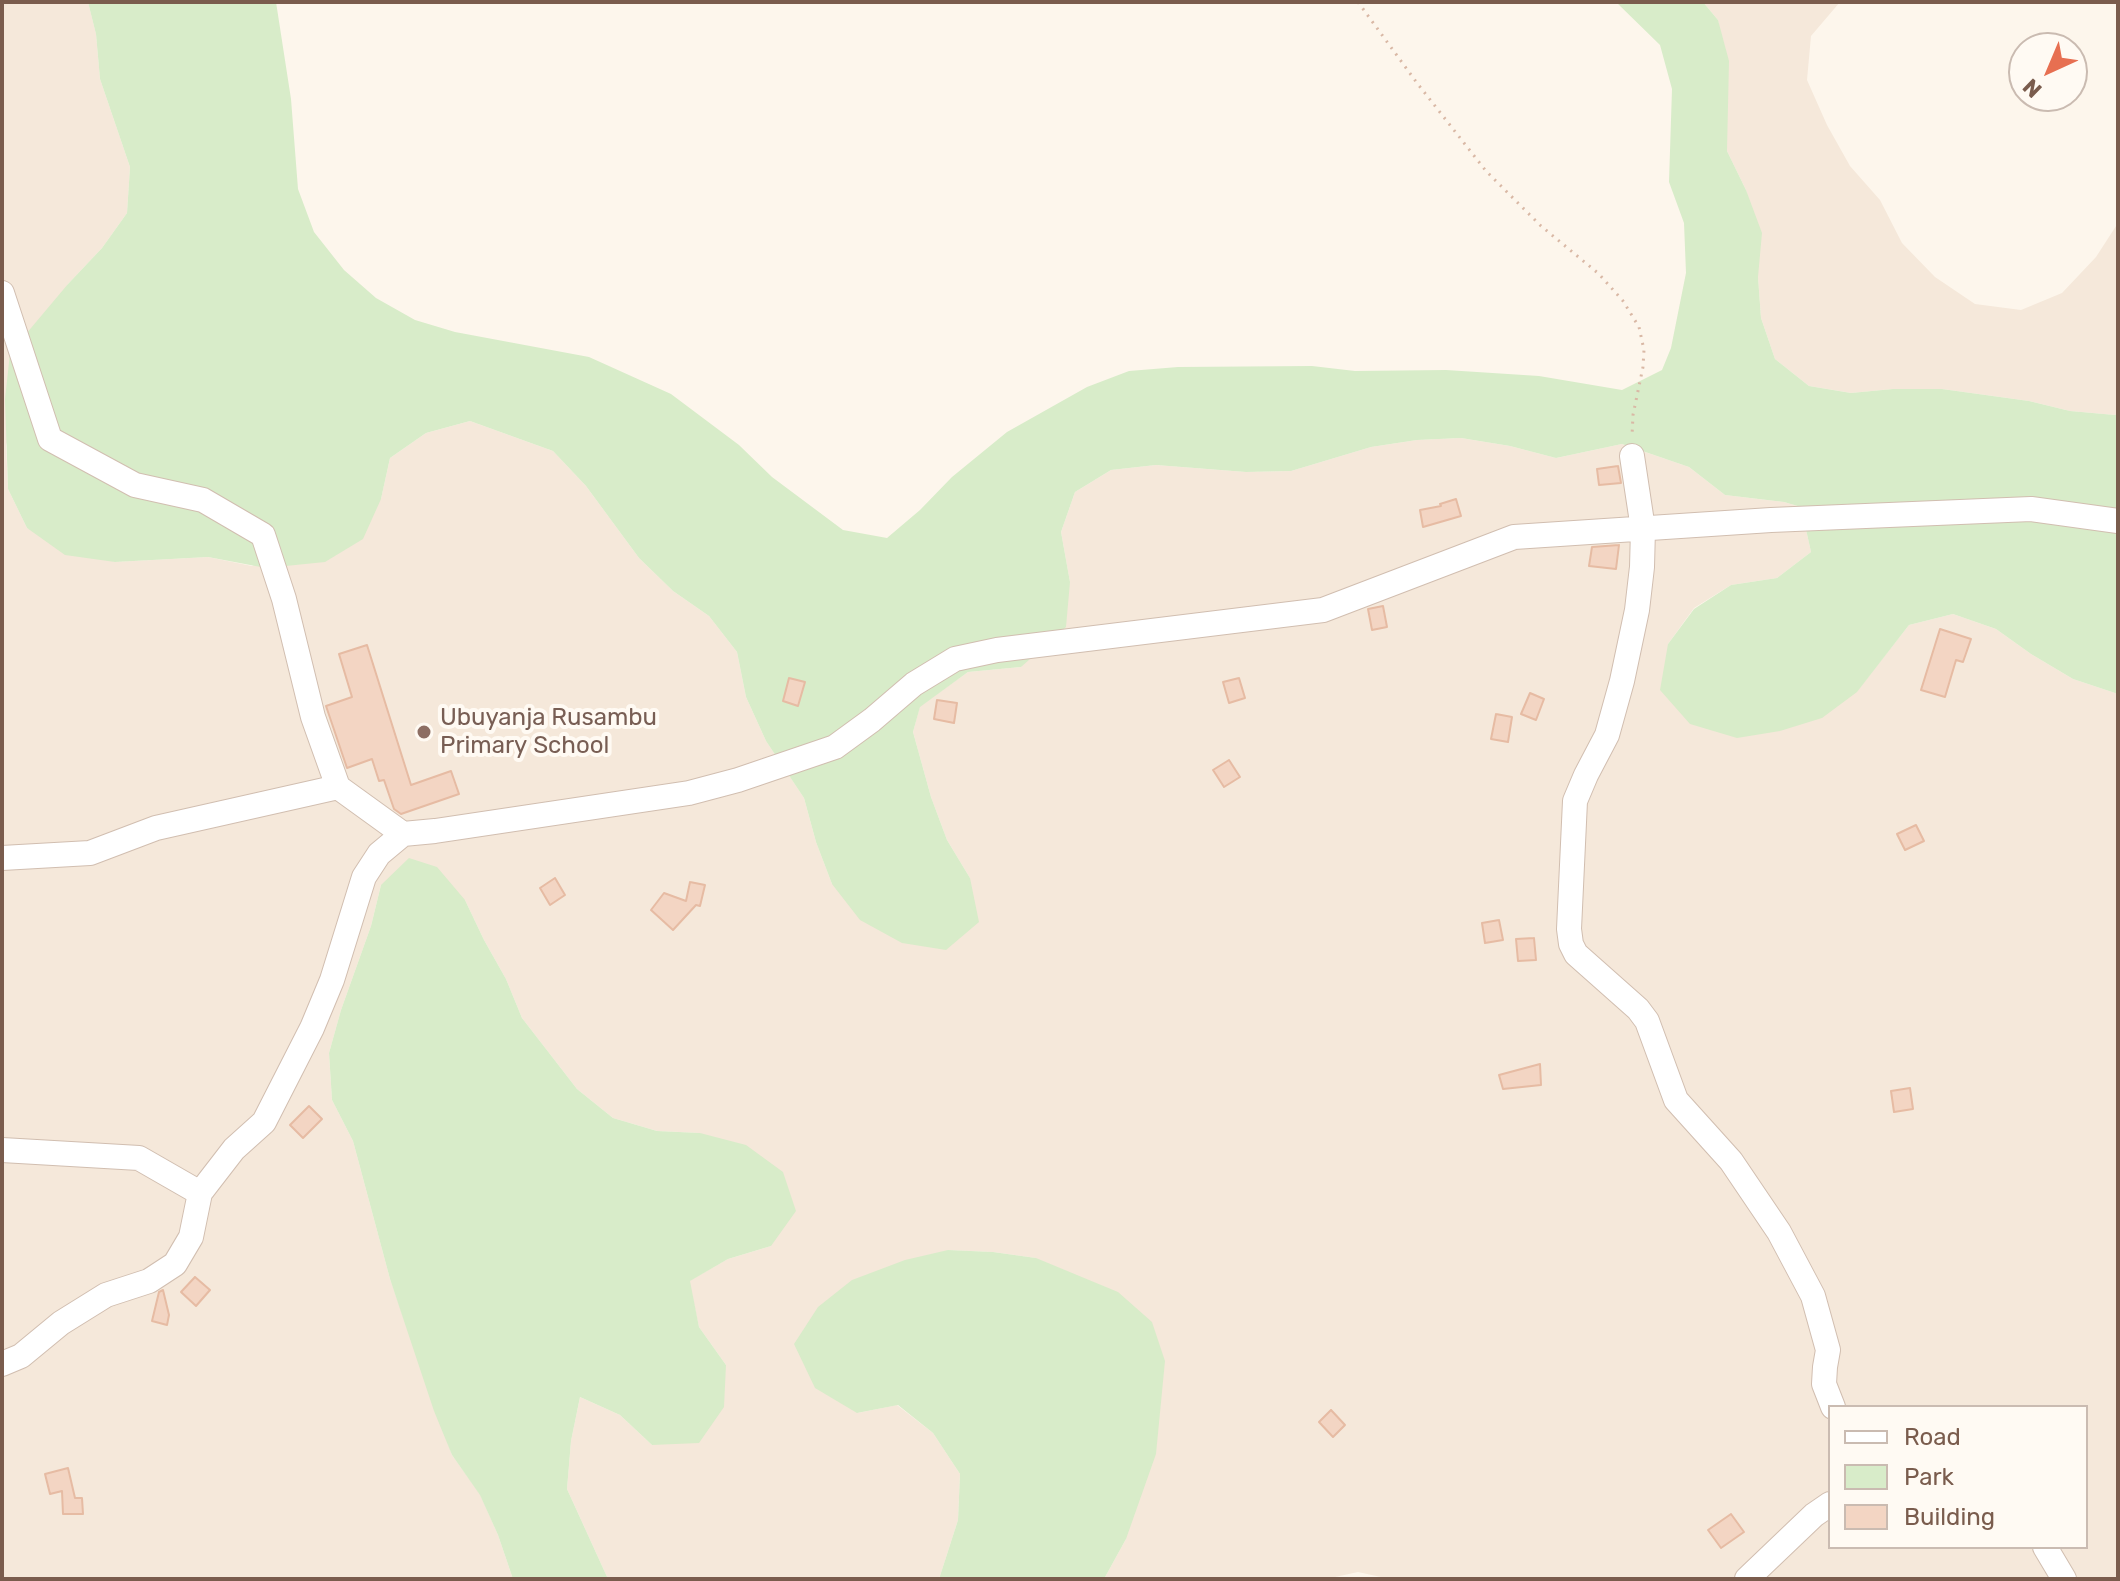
<!DOCTYPE html>
<style>
body{margin:0}
#map{position:relative;width:2120px;height:1581px;overflow:hidden;background:#fdf6ec;font-family:Rubik,sans-serif}
canvas{display:block}
.frame{position:absolute;inset:0;border:4px solid #7a5c4d;pointer-events:none}
.legend{position:absolute;left:1828px;top:1405px;width:260px;height:144px;box-sizing:border-box;background:#fffaf3;border:2px solid #cabbb1;margin:0;padding:10px 14px;list-style:none;font-size:24px;color:#7a5c4d}
.legend li{display:flex;align-items:center;gap:16px;height:40px}
.legend b{width:40px;border:2px solid #cabbb1}
.north{position:absolute;left:2008px;top:32px;width:80px;height:80px;box-sizing:border-box;background:#fffaf3;border:2px solid #cabbb1;border-radius:50%;rotate:224deg;font-size:22px;font-weight:700;line-height:32px;text-align:center;color:#7a5c4d}
.north::after{content:'';display:block;margin:auto;width:28px;height:36px;background:#e76f51;clip-path:polygon(50% 0,100% 100%,50% 72%,0 100%)}
</style>
<div id="map">
<canvas width="2120" height="1581"></canvas>
<div class="frame"></div>
<ul class="legend">
<li><b style="height:10px;background:#fff"></b>Road</li>
<li><b style="height:22px;background:#d8ecc9"></b>Park</li>
<li><b style="height:22px;background:#f3d5c3"></b>Building</li>
</ul>
<div class="north">N</div>
</div>
<script>
const ctx = document.querySelector('canvas').getContext('2d');
ctx.lineJoin = 'round';
function fillPath(path, color) { ctx.fillStyle = color; ctx.fill(path, 'evenodd'); }
const poly = rows => new Path2D(rows.map(r => 'M' + r).join(''));
function trace(path, color, width, dash) { ctx.strokeStyle = color; ctx.lineWidth = width; ctx.lineCap = dash ? 'butt' : 'round'; ctx.setLineDash(dash || []); ctx.stroke(path); }
function write(font, color, halo, rows, align = 'center') {
  ctx.font = font + ' Rubik,sans-serif'; ctx.lineWidth = 8; ctx.setLineDash([]); ctx.textBaseline = 'middle'; ctx.strokeStyle = halo; ctx.fillStyle = color; for (const [text, x, y, turn = 0] of rows) {
    ctx.save(); ctx.translate(x, y); ctx.rotate((+turn || 0) * Math.PI / 180); ctx.textAlign = isNaN(turn) ? turn : align; if (halo) ctx.strokeText(text, 0, 0); ctx.fillText(text, 0, 0); ctx.restore();
  }
}
fillPath(poly([
 [2,2,88,2,96,34,100,79,130,167,127,213,102,248,68,284,6,445,8,489,27,528,115,562,208,557,252,566,381,499,390,458,426,433,470,421,553,451,586,486,639,558,673,591,709,616,737,652,746,697,766,741,804,798,816,842,832,884,970,878,947,840,931,797,913,732,920,706,968,672,1021,667,1070,582,1061,532,1075,492,1111,470,1156,465,1246,472,1291,471,1371,447,1417,440,1461,438,1510,446,1556,458,1622,444,1689,467,1725,495,1784,502,1801,507,1811,552,1777,578,1731,585,1694,608,1668,644,1857,691,1909,625,1953,614,1996,629,2031,654,2073,679,2118,694,2118,1579,1390,1579,1358,1572,1326,1579,1104,1579,1126,1539,1036,1258,993,1252,948,1250,857,1413,897,1405,933,1433,960,1474,958,1520,939,1579,608,1579,567,1489,571,1441,580,1397,620,1415,652,1445,726,1365,699,1327,689,1281,728,1259,771,1246,700,1133,657,1131,613,1118,577,1089,522,1018,506,979,484,940,465,900,381,885,371,926,341,1010,329,1053,332,1100,353,1141,390,1279,452,1455,480,1494,498,1535,513,1579,2,1579],
 [1830,1407,2086,1407,2086,1547,1830,1547],
 [1703,2,1840,2,1811,36,1807,80,1827,125,1850,166,1880,200,1902,243,1935,277,1975,304,2021,310,2062,293,2096,257,2118,223,2118,413,2115,415,2070,411,2029,401,1942,389,1893,389,1851,393,1809,386,1775,359,1761,318,1758,277,1746,190,1727,151,1727,107,1718,20]
]), '#f5e8da');
fillPath(poly([
 [88,2,276,2,291,99,298,189,314,232,344,270,376,298,415,320,455,332,589,357,671,394,739,445,772,477,843,530,887,538,920,510,952,477,1007,432,1087,387,1129,371,1178,367,1312,366,1355,371,1446,370,1539,376,1622,390,1662,370,1671,348,1686,273,1684,223,1669,182,1672,89,1660,45,1616,2,1703,2,1718,20,1729,61,1727,151,1746,190,1762,233,1758,277,1761,318,1775,359,1809,386,1851,393,1893,389,1942,389,2029,401,2070,411,2115,415,2118,413,2118,694,2073,679,2031,654,1996,629,1953,614,1909,625,1857,692,1822,718,1780,731,1737,738,1690,724,1660,690,1668,644,1694,609,1731,585,1777,578,1811,552,1801,507,1784,502,1725,495,1689,467,1622,444,1556,458,1510,446,1461,438,1417,440,1371,447,1291,471,1246,472,1156,465,1111,470,1075,492,1061,532,1070,582,1066,627,1021,667,968,672,920,707,913,732,931,797,947,840,970,878,979,922,946,950,902,943,860,920,832,884,816,842,804,798,766,741,746,697,737,652,709,616,673,591,639,558,586,486,553,451,470,421,426,433,390,458,381,499,363,539,325,562,266,568,208,557,115,562,65,555,27,528,8,489,5,399,10,353,68,284,102,248,127,213,130,167,100,79,96,34],
 [409,858,437,867,465,900,484,940,506,979,522,1018,577,1089,613,1118,657,1131,700,1133,746,1145,783,1172,796,1211,771,1246,728,1259,690,1281,699,1327,726,1365,724,1407,699,1443,652,1445,620,1415,580,1397,571,1441,567,1489,608,1579,513,1579,498,1535,480,1495,452,1455,434,1411,390,1279,353,1141,332,1100,329,1053,341,1010,371,926,381,885],
 [948,1250,993,1252,1036,1258,1118,1292,1152,1322,1165,1361,1156,1454,1126,1539,1104,1579,939,1579,958,1520,960,1474,933,1433,898,1405,857,1413,815,1388,794,1344,818,1307,852,1280,905,1260]
]), '#d8ecc9');
const building = poly([
 [1618,466,1621,483,1599,485,1597,469,1618,466],
 [1456,499,1461,516,1423,527,1420,510,1441,506,1440,504,1456,499],
 [1619,545,1616,569,1589,566,1592,547,1619,545],
 [1383,606,1387,627,1372,630,1368,609,1383,606],
 [1940,629,1971,639,1963,662,1956,660,1945,697,1921,690,1940,629],
 [367,645,411,785,451,771,459,794,401,814,394,809,384,780,379,781,372,759,347,768,326,706,352,697,339,654,367,645],
 [789,678,805,682,798,706,783,701,789,678],
 [1239,678,1245,698,1229,703,1223,682,1239,678],
 [1530,693,1544,699,1536,720,1521,714,1530,693],
 [937,700,957,703,954,723,934,719,937,700],
 [1496,714,1512,717,1508,742,1491,739,1496,714],
 [1229,760,1240,777,1224,787,1213,770,1229,760],
 [1916,825,1924,841,1905,850,1897,834,1916,825],
 [555,878,565,895,550,905,540,888,555,878],
 [690,882,705,885,700,906,696,905,673,930,651,910,664,893,686,901,690,882],
 [1499,920,1503,940,1485,943,1482,923,1499,920],
 [1534,938,1536,960,1518,961,1516,939,1534,938],
 [1540,1064,1541,1085,1503,1089,1499,1075,1540,1064],
 [1910,1088,1913,1109,1894,1112,1891,1091,1910,1088],
 [309,1106,322,1119,303,1138,290,1125,309,1106],
 [195,1277,210,1290,196,1306,181,1292,195,1277],
 [163,1290,169,1315,167,1325,152,1321,159,1292,163,1290],
 [1331,1410,1345,1425,1333,1437,1319,1422,1331,1410],
 [68,1468,75,1498,82,1498,83,1514,63,1514,62,1491,50,1494,45,1474,68,1468],
 [1731,1514,1744,1532,1721,1548,1708,1530,1731,1514]
]);
fillPath(building, '#f3d5c3');
trace(building, '#e6bba3', 2);
const minor = poly([
 [2,293,50,439,135,485,203,500,263,535,284,599,313,717,338,787,403,834],
 [1632,456,1643,529,1642,567,1637,610,1622,681,1607,735,1586,775,1575,801,1569,929,1571,944,1576,954,1638,1009,1647,1021,1676,1100,1731,1161,1779,1232,1813,1296,1828,1350,1825,1367,1824,1384,1833,1407],
 [2,858,90,853,156,828,338,787],
 [2,1150,139,1158,200,1193],
 [2,1364,21,1356,61,1323,106,1295,149,1281,175,1264,191,1237,200,1193,234,1149,264,1122,312,1028,332,980,364,877,379,854,403,834,435,831,689,793,738,780,835,747,872,720,914,684,955,659,997,650,1323,610,1514,537,1771,520,2031,509,2118,521],
 [2045,1547,2064,1579],
 [1747,1579,1814,1515,1830,1504]
]);
trace(minor, '#d1beb0', 26);
trace(poly([
 [1358,2,1417,83,1486,171,1541,226,1599,274,1623,301,1639,327,1644,350,1643,367,1633,415,1632,436]
]), '#d9b8a5', 3, [2, 6]);
trace(minor, '#fff', 24);
for (const [x, y, r, color] of [
 [424,732,8,"#8d6e63"]
]) { const dot = new Path2D(); dot.arc(x, y, r, 0, 2 * Math.PI); ctx.fillStyle = color; ctx.fill(dot); trace(dot, '#fffaf3', 3); }
write('24px', '#785e54', '#fffaf3', [
 ["Ubuyanja Rusambu",440,718],
 ["Primary School",440,746]
], 'left');
</script>
